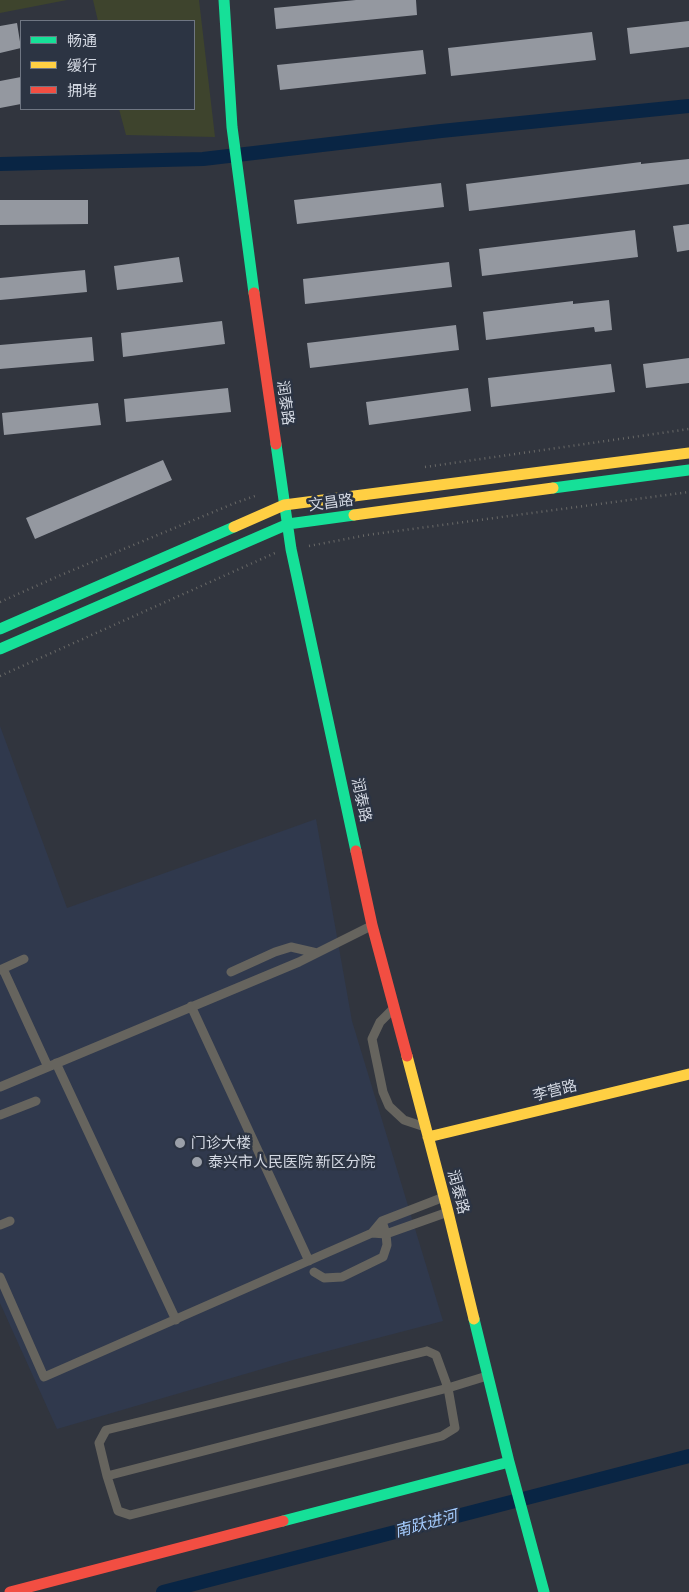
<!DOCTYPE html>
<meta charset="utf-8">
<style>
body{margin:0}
#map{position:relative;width:689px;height:1592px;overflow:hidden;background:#31353e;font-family:"Alegreya Sans","Noto Sans SC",sans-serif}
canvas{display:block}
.legend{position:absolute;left:20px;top:20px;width:175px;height:90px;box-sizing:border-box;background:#2c3443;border:1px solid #6f7683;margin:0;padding:6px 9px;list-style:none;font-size:15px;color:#d4d9e3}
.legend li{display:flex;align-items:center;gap:10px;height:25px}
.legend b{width:25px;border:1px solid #6f7683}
</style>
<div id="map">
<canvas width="689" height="1592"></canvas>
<ul class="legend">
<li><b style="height:6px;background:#16e098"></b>畅通</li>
<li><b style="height:6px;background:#ffcf43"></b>缓行</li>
<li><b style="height:6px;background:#f24e42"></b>拥堵</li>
</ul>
</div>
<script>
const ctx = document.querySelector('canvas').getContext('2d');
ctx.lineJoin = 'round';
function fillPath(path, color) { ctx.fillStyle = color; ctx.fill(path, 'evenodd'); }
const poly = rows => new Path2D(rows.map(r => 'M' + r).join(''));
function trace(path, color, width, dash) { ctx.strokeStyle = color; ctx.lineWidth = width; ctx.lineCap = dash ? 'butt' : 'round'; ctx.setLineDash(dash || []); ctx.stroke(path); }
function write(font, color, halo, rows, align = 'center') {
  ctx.font = font + ' "Alegreya Sans","Noto Sans SC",sans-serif'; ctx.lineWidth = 5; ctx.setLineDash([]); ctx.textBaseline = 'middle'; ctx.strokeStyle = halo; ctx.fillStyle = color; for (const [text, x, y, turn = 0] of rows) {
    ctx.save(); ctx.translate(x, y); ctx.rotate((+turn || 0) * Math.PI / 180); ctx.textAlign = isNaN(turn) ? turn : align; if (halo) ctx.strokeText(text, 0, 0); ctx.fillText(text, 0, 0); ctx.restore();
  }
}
fillPath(poly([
 [0,726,67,908,316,819,352,1021,443,1321,293,1360,57,1429,0,1303]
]), '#30394d');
fillPath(poly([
 [0,0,67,0,0,13],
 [93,0,199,0,215,137,126,135,119,109,194,109,194,21,98,21]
]), '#3e442d');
trace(poly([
 [0,164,203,159,441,131,689,106],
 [163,1592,689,1456]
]), '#092544', 14);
fillPath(poly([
 [356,0,416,0,417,15,276,29,274,8],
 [689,21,689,47,630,54,627,28],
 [17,23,21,48,0,53,0,26],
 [592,32,596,60,451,76,448,48],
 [423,50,426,74,280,90,277,65],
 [21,77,21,104,0,108,0,81],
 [689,159,689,184,469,211,466,184,641,162,641,164],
 [441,183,444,207,297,224,294,200],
 [0,200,88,200,88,224,0,225],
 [689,224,689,250,677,252,673,226],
 [635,230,638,257,482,276,479,249],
 [179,257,183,282,117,290,114,266],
 [449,262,452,287,305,304,303,279],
 [85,270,87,292,0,300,0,278],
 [609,300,612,330,595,332,594,327,486,340,483,312,573,301,573,304],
 [222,321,225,344,123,357,121,333],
 [456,325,459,350,310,368,307,343],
 [92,337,94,361,0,369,0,345],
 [689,358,689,383,646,388,643,364],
 [611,364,615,392,491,407,488,378],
 [228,388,231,412,126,422,124,399],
 [468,388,471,411,369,425,366,402],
 [98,403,101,425,4,435,2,413],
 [163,460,172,480,35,539,26,518]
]), '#9498a0');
trace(poly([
 [425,467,689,429],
 [309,546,367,535,689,492],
 [0,602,61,575,235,503,255,496],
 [0,676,275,553]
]), '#6a6a68', 2.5, [1, 4]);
trace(poly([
 [3,969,48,1067],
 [0,970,24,959],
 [231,972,275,952,291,947,317,953],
 [191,1006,309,1261],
 [392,1010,380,1022,372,1039,383,1092,389,1106,404,1120,422,1126],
 [56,1063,176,1320],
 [0,1087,299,962,371,926],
 [0,1115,36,1101],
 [0,1225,10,1221],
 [372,1233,386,1234,448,1212],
 [314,1272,324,1278,342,1277,383,1257,387,1245,386,1234,382,1221],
 [0,1277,44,1377,372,1233,382,1221,444,1197],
 [427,1351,436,1355,448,1388,455,1428,442,1436,130,1515,118,1511,107,1476,99,1443,106,1430,427,1351],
 [107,1476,448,1388,487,1376]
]), '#66645e', 9);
trace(poly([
 [224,0,232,127,254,293],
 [276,444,291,549,356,851],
 [553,488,689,470],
 [0,629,234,527],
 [0,649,288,524,354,515],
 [474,1319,509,1462,544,1592],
 [283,1521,509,1462]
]), '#16e098', 11);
trace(poly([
 [354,515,553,488],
 [234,527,284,505,689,453],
 [407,1056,448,1212,474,1319],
 [428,1137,689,1074]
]), '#ffcf43', 11);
trace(poly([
 [254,293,276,444],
 [356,851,372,925,407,1056],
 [10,1592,283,1521]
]), '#f24e42', 11);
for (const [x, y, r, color] of [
 [180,1143,6,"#9ba0a9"],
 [197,1162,6,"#9ba0a9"]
]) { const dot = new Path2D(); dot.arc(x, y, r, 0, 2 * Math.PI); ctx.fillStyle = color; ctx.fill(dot); trace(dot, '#2c3443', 2); }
write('15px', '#d4d9e3', '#2c3443', [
 ["润泰路",285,403,82],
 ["文昌路",331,503,-8],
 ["润泰路",361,800,78],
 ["李营路",555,1091,-14],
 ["润泰路",458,1192,75]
]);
write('15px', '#d4d9e3', '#2c3443', [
 ["门诊大楼",191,1143],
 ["泰兴市人民医院 新区分院",208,1162]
], 'left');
write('italic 16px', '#a4cbfd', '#2c3443', [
 ["南跃进河",426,1524,-15]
]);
</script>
